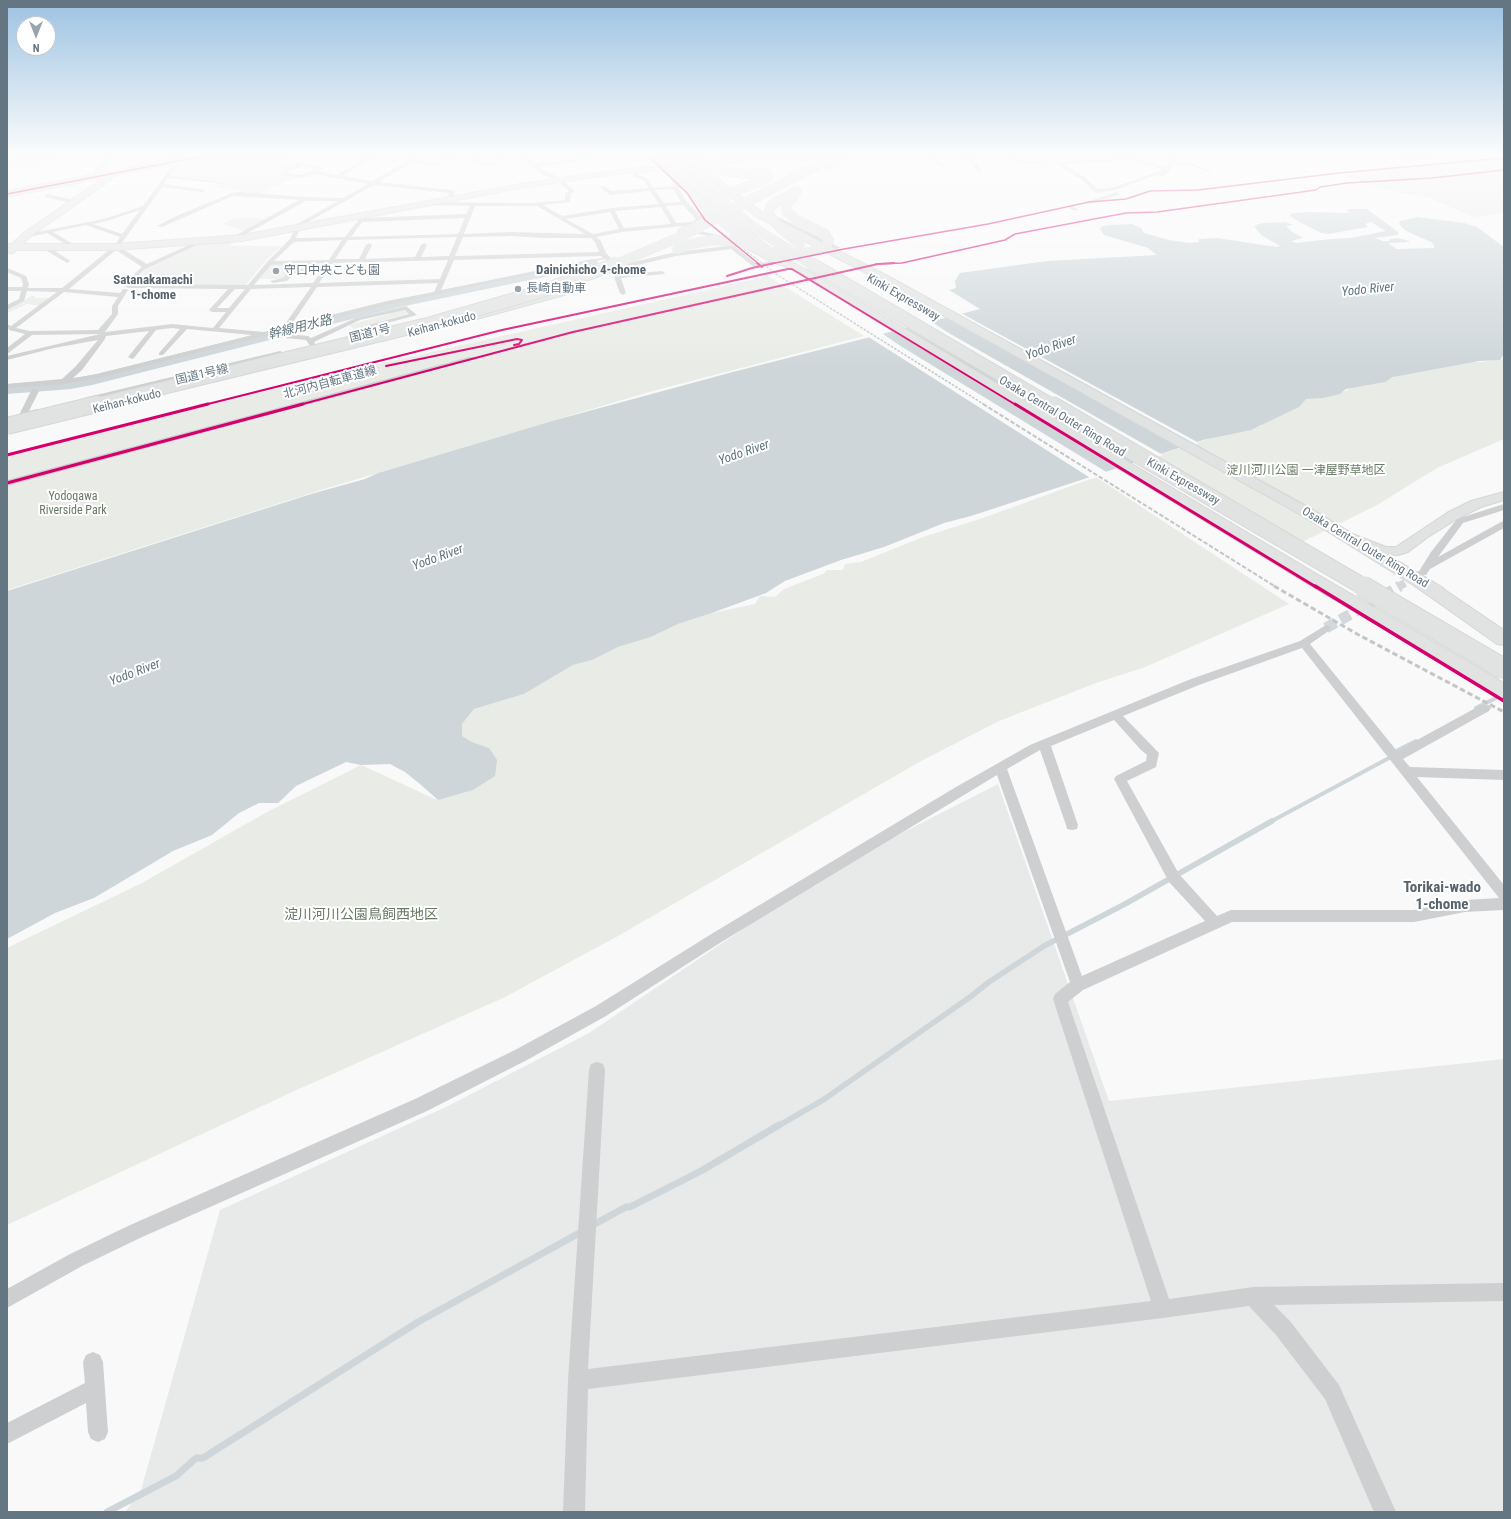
<!DOCTYPE html>
<meta charset="utf-8">
<style>
body{margin:0}
#map{position:relative;width:1511px;height:1519px;overflow:hidden;background:#f9f9f9;font-family:"Roboto Condensed",sans-serif}
canvas{display:block}
.frame{position:absolute;inset:0;border:8px solid #657683;pointer-events:none}
.north{position:absolute;left:16px;top:16px;width:40px;height:40px;box-sizing:border-box;background:#fff;border:1px solid #c1c8cd;border-radius:50%;rotate:180deg;font-size:11px;font-weight:700;line-height:16px;text-align:center;color:#657683}
.north::after{content:'';display:block;margin:auto;width:14px;height:18px;background:#99a4ac;clip-path:polygon(50% 0,100% 100%,50% 72%,0 100%)}
</style>
<div id="map">
<canvas width="1511" height="1519"></canvas>
<div class="frame"></div>
<div class="north">N</div>
</div>
<script>
const ctx = document.querySelector('canvas').getContext('2d');
ctx.lineJoin = 'round';
function fillPath(path, color) { ctx.fillStyle = color; ctx.fill(path, 'evenodd'); }
const poly = rows => new Path2D(rows.map(r => 'M' + r).join(''));
function trace(path, color, width, dash) { ctx.strokeStyle = color; ctx.lineWidth = width; ctx.lineCap = dash ? 'butt' : 'round'; ctx.setLineDash(dash || []); ctx.stroke(path); }
function write(font, color, halo, rows, align = 'center') {
  ctx.font = font + ' "Roboto Condensed","Noto Sans JP",sans-serif'; ctx.lineWidth = 4; ctx.setLineDash([]); ctx.textBaseline = 'middle'; ctx.strokeStyle = halo; ctx.fillStyle = color; for (const [text, x, y, turn = 0] of rows) {
    ctx.save(); ctx.translate(x, y); ctx.rotate((+turn || 0) * Math.PI / 180); ctx.textAlign = isNaN(turn) ? turn : align; if (halo) ctx.strokeText(text, 0, 0); ctx.fillText(text, 0, 0); ctx.restore();
  }
}
fillPath(poly([
 [221,155,292,155,278,162,301,164,280,173,296,178,256,194,216,187,227,182,171,175,177,164],
 [236,240,230,246,281,246,266,260,245,286,131,285,144,271,201,242],
 [311,263,313,264,308,270,292,270,285,279,259,279,271,265],
 [998,784,1109,1101,1504,1059,1504,1512,125,1512,141,1490,220,1210,448,1106,589,1033,811,883,896,836]
]), '#e8e9e9');
fillPath(poly([
 [1504,156,1504,213,1473,217,1427,197,1389,191,1343,175,1367,170,1471,161],
 [36,157,54,158,26,169,7,169,7,159],
 [244,217,268,219,246,231,221,224,235,218],
 [189,257,240,258,222,273,174,273,166,269,178,260],
 [768,276,864,336,649,392,324,489,7,590,7,457,316,378],
 [31,296,35,296,34,298,50,298,39,306,27,304,7,313,7,310],
 [403,310,410,313,354,329,349,325],
 [1504,359,1504,439,1437,468,1377,505,1300,543,1148,458,1208,439,1262,426,1261,421,1305,398,1338,394,1350,389,1349,386,1379,383,1373,380,1390,379,1400,375,1466,362,1480,362],
 [1096,477,1289,604,1145,667,1096,683,999,721,921,761,618,936,505,997,290,1093,7,1225,7,948,142,883,267,812,361,765,437,800,473,790,489,748,472,742,462,736,462,724,474,709,524,694,573,665,592,660,618,647,651,637,678,624,712,613,755,604,760,596,775,597,784,589,823,574,827,570,843,570,845,564,861,562,923,537,983,518]
]), '#e8ebe6');
fillPath(poly([
 [1350,209,1367,209,1398,232,1398,235,1375,238,1383,241,1389,241,1391,239,1398,238,1409,241,1409,242,1388,243,1397,249,1434,248,1433,243,1406,231,1399,224,1400,221,1418,217,1464,223,1477,227,1504,247,1504,354,1500,360,1479,361,1393,377,1385,382,1346,389,1340,394,1323,398,1306,399,1299,407,1251,430,1203,440,971,516,944,523,884,547,841,560,785,581,766,593,712,613,678,624,651,637,618,647,592,660,573,665,524,694,474,709,462,724,462,736,472,742,489,748,497,760,495,776,473,790,438,800,420,784,405,772,390,764,361,765,346,762,296,786,278,803,259,803,239,813,212,835,173,851,94,898,55,913,7,939,7,591,311,494,365,479,378,473,552,421,729,373,980,309,949,290,956,288,955,281,960,273,1047,261,1157,255,1148,248,1104,235,1100,229,1102,226,1108,225,1132,224,1141,228,1144,233,1169,240,1189,243,1199,242,1199,239,1217,238,1277,247,1280,246,1261,235,1254,226,1262,223,1285,222,1294,225,1286,226,1291,231,1303,238,1291,241,1296,243,1331,239,1350,238,1386,231,1371,222,1365,224,1368,227,1328,234,1321,233,1296,220,1289,215,1294,213,1308,212,1350,213,1346,210]
]), '#ced6d9');
fillPath(poly([
 [959,312,1199,443,1182,449,944,316],
 [929,320,947,332,1163,455,1140,463,907,325],
 [880,332,899,345,1108,473,1092,479,867,336]
]), '#f9f9f9');
trace(poly([
 [1476,708,1504,694],
 [1270,822,1389,758,1398,750,1416,741]
]), '#ced6d9', 4);
trace(poly([
 [778,1126,823,1100,970,997,989,982,1044,946,1125,904,1272,821]
]), '#ced6d9', 5.5);
trace(poly([
 [591,1226,626,1207,630,1207,701,1171,779,1125],
 [107,1512,176,1476,196,1458,203,1458,418,1322,583,1231]
]), '#ced6d9', 7);
fillPath(poly([
 [592,259,597,260,598,263,597,266,400,307,92,385,71,389,7,394,7,384,71,379,92,375,400,299,592,259]
]), '#ced6d9');
trace(poly([
 [1398,587,1421,574]
]), '#d4d8dc', 8, [8, 4.5]);
trace(poly([
 [1326,628,1400,586]
]), '#d4d8dc', 11, [11, 5.5]);
const secondary = poly([
 [109,155,116,155,103,171,111,176,111,180,31,236,22,244,116,244,242,235,526,183,616,170,666,166,670,168,666,170,616,174,526,187,242,241,116,250,16,250,13,253,7,253,7,244,12,244,25,232,103,178,95,171,109,155],
 [1504,492,1504,500,1481,507,1457,519,1428,537,1408,552,1402,554,1397,555,1379,554,1350,542,1348,539,1350,536,1355,535,1386,547,1396,547,1447,513,1471,501,1504,492]
]);
const primary = poly([
 [197,155,213,155,209,157,7,197,7,191,197,155],
 [717,183,723,183,762,212,882,273,1313,510,1443,588,1445,592,1443,596,1437,597,1431,596,1303,516,874,277,756,216,717,187,716,185,717,183],
 [706,192,709,193,755,236,776,252,1320,576,1504,683,1504,698,1497,696,1308,584,770,256,749,240,703,197,702,195,703,193,706,192]
]);
const highway = poly([
 [649,155,658,155,669,165,764,155,815,155,811,158,773,161,770,159,674,170,694,188,714,211,720,211,756,236,757,238,752,241,748,240,714,215,708,222,687,234,679,234,678,232,679,230,702,218,704,216,705,212,688,192,649,155],
 [828,155,842,155,846,159,829,171,825,168,837,159,829,157,828,155],
 [750,243,780,258,794,263,795,265,790,268,772,262,746,248,745,246,746,244,750,243],
 [571,287,575,288,577,290,575,292,473,320,469,319,467,316,469,313,571,287],
 [1421,576,1427,578,1504,630,1504,645,1497,644,1415,586,1412,582,1415,578,1421,576],
 [1504,683,1504,697,1496,695,1493,690,1496,685,1504,683]
]);
trace(secondary, '#d5d6d7', 2);
trace(primary, '#d5d6d7', 2);
trace(highway, '#d5d6d6', 2);
fillPath(poly([
 [33,155,69,155,67,156,34,157,32,156,33,155],
 [180,155,184,155,170,175,226,183,224,184,168,178,164,184,206,190,203,192,162,187,119,247,147,264,200,240,205,241,144,270,130,284,248,285,267,262,290,239,297,224,338,201,306,201,233,241,231,240,231,238,299,200,233,196,162,227,157,226,176,216,232,193,239,192,305,197,343,198,368,184,314,174,301,178,279,174,297,165,290,164,292,162,323,167,323,169,318,171,337,175,371,155,376,155,342,176,372,181,419,155,424,155,416,160,434,163,452,155,458,155,435,165,412,163,378,182,452,190,455,192,452,199,449,201,446,199,449,193,374,185,301,226,296,238,345,237,364,213,367,215,364,218,466,214,470,206,423,205,423,203,425,202,534,203,565,200,565,193,569,191,558,181,544,175,517,156,521,155,535,164,583,158,584,157,583,155,587,155,589,159,583,160,538,167,562,179,575,191,571,194,570,202,543,205,562,216,612,208,659,204,650,191,610,195,600,187,604,186,611,191,649,188,644,181,635,177,632,170,634,169,639,175,648,179,653,188,688,185,688,187,678,188,686,202,702,219,693,225,622,232,596,237,601,241,606,253,614,261,622,263,629,263,676,252,728,246,718,238,685,231,684,230,687,228,722,236,757,264,771,261,774,263,754,267,731,249,676,256,629,267,619,266,610,263,605,259,387,305,276,333,308,336,311,338,356,318,406,306,417,315,365,329,364,331,367,336,364,338,362,337,357,331,361,327,409,314,405,310,360,320,314,342,316,346,313,348,311,347,306,340,264,336,98,378,64,384,7,388,7,384,62,379,76,366,98,340,54,348,7,360,7,356,100,334,32,335,7,354,7,348,25,334,9,330,7,324,11,326,57,292,27,291,24,301,7,310,7,305,19,299,21,291,7,291,7,287,22,287,23,284,21,278,7,272,7,268,26,276,29,284,28,288,62,288,114,246,120,237,86,225,53,232,73,244,55,251,69,260,70,261,67,263,47,251,65,244,47,233,24,238,21,236,22,235,104,219,143,206,180,155],
 [302,166,316,169,301,175,286,173,302,166],
 [673,189,681,202,664,203,655,190,673,189],
 [683,205,696,219,692,222,676,223,666,206,683,205],
 [475,206,537,206,585,234,511,232,464,234,475,206],
 [661,207,671,224,624,228,615,211,661,207],
 [140,210,122,234,93,224,107,221,140,210],
 [610,212,619,229,593,234,566,219,610,212],
 [465,218,458,234,351,237,362,222,465,218],
 [511,236,543,238,591,238,595,242,599,252,455,256,463,237,511,236],
 [457,237,449,256,421,257,427,245,424,243,421,245,415,257,365,259,372,245,369,243,366,245,359,259,335,259,348,240,457,237],
 [342,240,329,260,274,261,294,242,342,240],
 [116,250,142,267,124,284,124,286,128,288,228,289,209,310,212,312,226,312,213,328,172,324,105,332,118,314,118,306,128,290,127,289,123,289,120,293,69,289,116,250],
 [601,256,603,258,441,290,454,260,601,256],
 [448,260,440,279,319,283,333,263,448,260],
 [327,263,313,283,254,285,271,265,327,263],
 [438,283,434,292,387,301,291,325,317,287,438,283],
 [311,287,283,327,264,332,219,328,251,289,311,287],
 [235,289,245,289,229,308,217,308,235,289],
 [64,292,118,297,112,306,112,314,98,330,30,331,16,328,64,292],
 [172,328,180,329,159,353,159,355,163,355,187,329,252,335,98,374,73,378,82,370,105,339,106,336,149,331,128,357,132,359,134,358,156,330,172,328],
 [483,155,488,155,475,162,487,164,500,158,503,155,507,156,504,160,488,166,468,163,483,155],
 [926,155,931,155,946,166,942,167,926,155],
 [959,155,965,155,972,158,982,170,978,171,968,160,959,155],
 [1005,155,1010,155,1022,162,1060,162,1134,158,1142,162,1150,162,1166,168,1171,160,1159,155,1172,157,1174,155,1178,155,1174,162,1194,164,1211,171,1209,172,1193,166,1173,164,1168,173,1163,176,1159,176,1159,174,1115,190,1096,193,1082,180,1056,163,1021,164,1005,155],
 [1133,160,1139,165,1149,164,1163,170,1112,188,1097,189,1086,178,1064,164,1133,160],
 [1441,155,1446,155,1447,156,1445,157,1441,155],
 [1429,156,1431,158,1397,159,1395,158,1397,157,1429,156],
 [1117,192,1120,194,1119,195,1089,204,1086,202,1117,192],
 [47,194,75,200,78,202,75,204,45,197,44,196,47,194],
 [1072,206,1077,209,1077,211,1070,209,1070,207,1072,206],
 [766,211,839,247,840,248,835,249,764,214,763,213,766,211],
 [308,268,311,270,310,271,295,273,287,281,273,283,270,281,283,278,291,270,308,268],
 [662,271,665,273,664,274,621,278,626,293,623,295,620,293,614,277,617,275,662,271],
 [280,351,282,352,282,354,84,402,80,400,84,398,280,351],
 [469,357,475,357,476,359,7,486,7,480,469,357],
 [32,389,35,389,39,391,29,411,37,409,41,411,26,417,20,417,19,415,32,389],
 [1504,504,1504,510,1463,523,1438,557,1501,522,1504,521,1504,528,1430,569,1426,575,1420,575,1418,573,1431,552,1457,519,1504,504],
 [1326,625,1330,626,1331,628,1330,630,1310,644,1397,751,1481,705,1489,705,1491,708,1489,711,1403,759,1410,767,1504,770,1504,780,1417,777,1504,885,1504,910,1465,912,1414,922,1232,922,1083,990,1068,1002,1169,1299,1253,1287,1504,1283,1504,1301,1274,1305,1290,1321,1339,1385,1396,1512,1374,1512,1325,1399,1276,1335,1249,1306,1163,1318,588,1389,585,1512,563,1512,568,1380,589,1070,591,1064,597,1062,603,1064,605,1070,588,1369,1151,1301,1053,999,1055,994,1070,982,997,775,723,941,606,1016,527,1060,427,1111,140,1238,82,1266,7,1308,7,1289,70,1254,128,1226,415,1099,515,1050,596,1006,713,933,956,787,1030,745,1191,679,1300,641,1326,625],
 [1302,648,1391,761,1499,898,1465,900,1414,910,1231,910,1217,916,1179,874,1127,781,1156,767,1159,753,1123,716,1199,685,1302,648],
 [1114,720,1141,750,1147,755,1146,761,1116,776,1114,779,1169,882,1205,921,1082,976,1007,769,1040,750,1066,825,1067,829,1072,830,1077,829,1078,825,1051,746,1114,720],
 [93,1352,100,1355,103,1362,108,1432,105,1439,98,1442,91,1439,88,1432,86,1403,7,1444,7,1423,85,1383,83,1362,86,1355,93,1352]
]), '#cecfd0');
fillPath(secondary, '#e1e2e2');
fillPath(primary, '#e1e2e2');
fillPath(highway, '#e1e2e2');
trace(poly([
 [654,155,664,167,686,202,700,216,779,276,985,405]
]), '#c3c5c6', 1.5, [2.5, 1.5]);
trace(poly([
 [983,404,1276,587]
]), '#c3c5c6', 2, [4.5, 2]);
trace(poly([
 [1274,586,1357,634,1504,712]
]), '#c3c5c6', 3, [5.5, 3]);
const primaryBridge = poly([
 [661,155,706,195],
 [686,155,720,185]
]);
const highwayBridgeFar3 = poly([
 [668,155,753,227,811,264],
 [688,155,706,165,725,171,745,174,767,173],
 [797,191,775,203,770,207,769,212,772,219,779,227,800,244],
 [708,208,745,241,761,250,777,253,797,254,811,252,825,247,829,241,825,234,797,220,787,212,786,205,793,198],
 [715,209,714,205,716,201,723,196,768,178],
 [677,249,691,244,713,240,732,241,749,245],
 [616,264,682,236,837,155]
]);
const highwayBridgeFar2 = poly([
 [810,263,1052,405],
 [93,405,431,323,539,292,618,263]
]);
const highwayBridgeFar1 = poly([
 [1051,404,1364,587],
 [7,426,97,404]
]);
const highwayBridge = poly([
 [1362,586,1504,669]
]);
trace(primaryBridge, '#d5d6d7', 10, []);
trace(highwayBridgeFar3, '#d5d6d6', 10, []);
trace(highwayBridgeFar2, '#d5d6d6', 14, []);
trace(highwayBridgeFar1, '#d5d6d6', 18, []);
trace(highwayBridge, '#d5d6d6', 22, []);
trace(primaryBridge, '#e1e2e2', 8);
trace(highwayBridgeFar3, '#e1e2e2', 10);
trace(highwayBridgeFar2, '#e1e2e2', 12);
trace(highwayBridgeFar1, '#e1e2e2', 16);
trace(highwayBridge, '#e1e2e2', 20);
trace(poly([
 [647,155,687,193,705,220,759,264],
 [7,194,209,155],
 [770,264,844,249,988,224,1089,202,1126,199,1150,191,1198,190,1339,173,1504,158],
 [876,264,902,263,1005,240,1015,234,1126,213,1157,212,1316,190,1320,187,1347,183,1432,178,1504,170]
]), '#d6006c', 1.5);
trace(poly([
 [757,263,762,267],
 [727,276,752,268,775,263],
 [386,366,517,339,522,340,519,344,514,345],
 [204,405,502,330,788,269,792,269,1016,405],
 [299,405,573,332,878,264,894,263]
]), '#d6006c', 2);
trace(poly([
 [1015,404,1316,587],
 [7,455,208,404],
 [7,483,303,404]
]), '#d6006c', 3);
trace(poly([
 [1315,586,1504,701]
]), '#d6006c', 3.5);
const sky = ctx.createLinearGradient(0, 0, 0, 368);
sky.addColorStop(0, '#9dc2e2');
sky.addColorStop(0.42, '#fcfcfc');
sky.addColorStop(1, '#fcfcfc00');
ctx.fillStyle = sky;
ctx.fillRect(0, 0, 1511, 368);
for (const [x, y, r, color] of [
 [276,271,4,"#99a4ac"],
 [518,289,4,"#99a4ac"]
]) { const dot = new Path2D(); dot.arc(x, y, r, 0, 2 * Math.PI); ctx.fillStyle = color; ctx.fill(dot); trace(dot, '#fff', 1.5); }
write('12px', '#657683', '#fff', [
 ["守口中央こども園",284,271],
 ["長崎自動車",526,289]
], 'left');
write('12px', '#657683', '#fff', [
 ["Kinki Expressway",903,298,30],
 ["Keihan-kokudo",442,325,-15],
 ["国道1号",370,334,-14],
 ["国道1号線",202,375,-13],
 ["北河内自転車道線",330,383,-15],
 ["Keihan-kokudo",127,402,-14],
 ["Osaka Central Outer Ring Road",1062,417,31],
 ["Kinki Expressway",1183,482,30],
 ["Osaka Central Outer Ring Road",1365,548,31]
]);
write('12px', '#687a64', '#fff', [
 ["淀川河川公園 一津屋野草地区",1306,471],
 ["Yodogawa",73,497],
 ["Riverside Park",73,511]
]);
write('bold 13px', '#57646e', '#fff', [
 ["Dainichicho 4-chome",591,271],
 ["Satanakamachi",153,281],
 ["1-chome",153,296]
]);
write('italic 13px', '#60757c', '#fff', [
 ["Yodo River",1368,290,-6],
 ["幹線用水路",300,328,-14],
 ["Yodo River",1051,348,-19],
 ["Yodo River",744,453,-19],
 ["Yodo River",438,558,-20],
 ["Yodo River",135,673,-21]
]);
write('14px', '#687a64', '#fff', [
 ["淀川河川公園鳥飼西地区",361,915]
]);
write('bold 15px', '#57646e', '#fff', [
 ["Torikai-wado",1442,888],
 ["1-chome",1442,905]
]);
</script>
